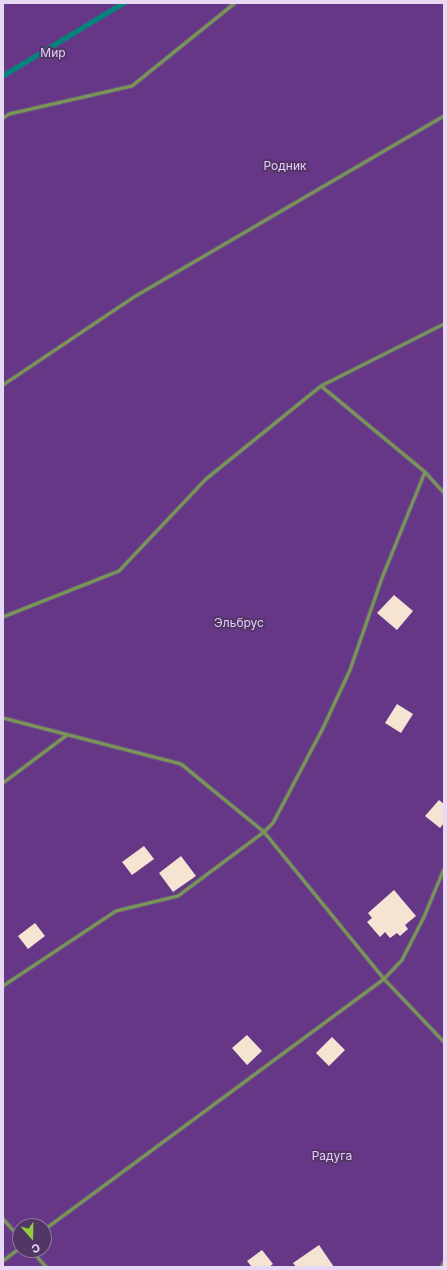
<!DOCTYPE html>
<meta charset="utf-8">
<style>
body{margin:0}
#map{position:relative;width:447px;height:1270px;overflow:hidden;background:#523766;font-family:Inter,sans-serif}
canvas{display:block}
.frame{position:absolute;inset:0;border:4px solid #e7d8f4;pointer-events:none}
.north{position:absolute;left:12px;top:1218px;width:40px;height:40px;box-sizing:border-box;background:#523766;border:1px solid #8e779f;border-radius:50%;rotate:160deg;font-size:11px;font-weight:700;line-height:16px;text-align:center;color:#e7d8f4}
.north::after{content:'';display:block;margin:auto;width:14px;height:18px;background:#92cd3e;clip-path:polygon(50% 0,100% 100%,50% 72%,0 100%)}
</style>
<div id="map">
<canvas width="447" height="1270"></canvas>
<div class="frame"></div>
<div class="north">С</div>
</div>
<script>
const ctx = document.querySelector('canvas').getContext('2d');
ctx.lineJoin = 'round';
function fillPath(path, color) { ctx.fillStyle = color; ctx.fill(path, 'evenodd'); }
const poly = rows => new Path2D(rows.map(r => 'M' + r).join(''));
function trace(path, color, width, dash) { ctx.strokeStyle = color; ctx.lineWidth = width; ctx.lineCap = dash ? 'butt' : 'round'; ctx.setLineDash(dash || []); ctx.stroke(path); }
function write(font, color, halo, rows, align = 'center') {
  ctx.font = font + ' Inter,sans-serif'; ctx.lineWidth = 4; ctx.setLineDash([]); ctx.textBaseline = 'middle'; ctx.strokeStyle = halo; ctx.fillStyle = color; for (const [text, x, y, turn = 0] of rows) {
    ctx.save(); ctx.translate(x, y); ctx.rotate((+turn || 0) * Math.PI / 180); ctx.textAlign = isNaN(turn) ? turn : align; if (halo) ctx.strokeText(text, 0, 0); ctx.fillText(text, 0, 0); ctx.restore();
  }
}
fillPath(poly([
 [3,3,444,3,444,1267,3,1267],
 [20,1226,44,1226,44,1250,20,1250]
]), '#663687');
trace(poly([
 [3,76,124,3]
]), '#08827d', 5.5);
fillPath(poly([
 [394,595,413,611,397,630,377,613],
 [397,704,413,714,401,733,385,723],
 [439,800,444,804,444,823,440,828,425,816],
 [144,846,154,859,132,875,122,862],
 [181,856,196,876,173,892,159,873],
 [394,890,416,916,405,925,408,929,400,936,397,933,390,938,385,932,380,937,367,922,372,918,368,913],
 [35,923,45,936,28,949,18,936],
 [247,1035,262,1051,247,1065,232,1048],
 [332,1037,345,1050,329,1066,316,1053],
 [319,1245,334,1267,296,1267,293,1263],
 [262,1250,273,1264,269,1267,252,1267,247,1261]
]), '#f5e4d2');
const service = poly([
 [3,118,9,114,132,86,235,3],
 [3,385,134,297,444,116],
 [321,386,425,472,444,493],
 [3,617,119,571,206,479,321,386,444,324],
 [3,718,181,764,264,832,384,979,444,1042],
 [3,783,67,735],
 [3,986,116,911,178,896,264,832,273,823,323,728,350,670,382,578,425,472],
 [3,1219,20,1238],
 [44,1230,384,979,402,960,424,917,444,869],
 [31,1250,46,1267],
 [3,1261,20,1248]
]);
const minor = poly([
 [442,1267,444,1263]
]);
trace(service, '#6d5480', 5);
trace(minor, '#6d5480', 6);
trace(service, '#789756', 3);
trace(minor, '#789756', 4);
write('12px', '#e6cafd', '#523766', [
 ["Мир",53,53],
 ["Родник",285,166],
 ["Эльбрус",239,623],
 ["Радуга",332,1156]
]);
</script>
